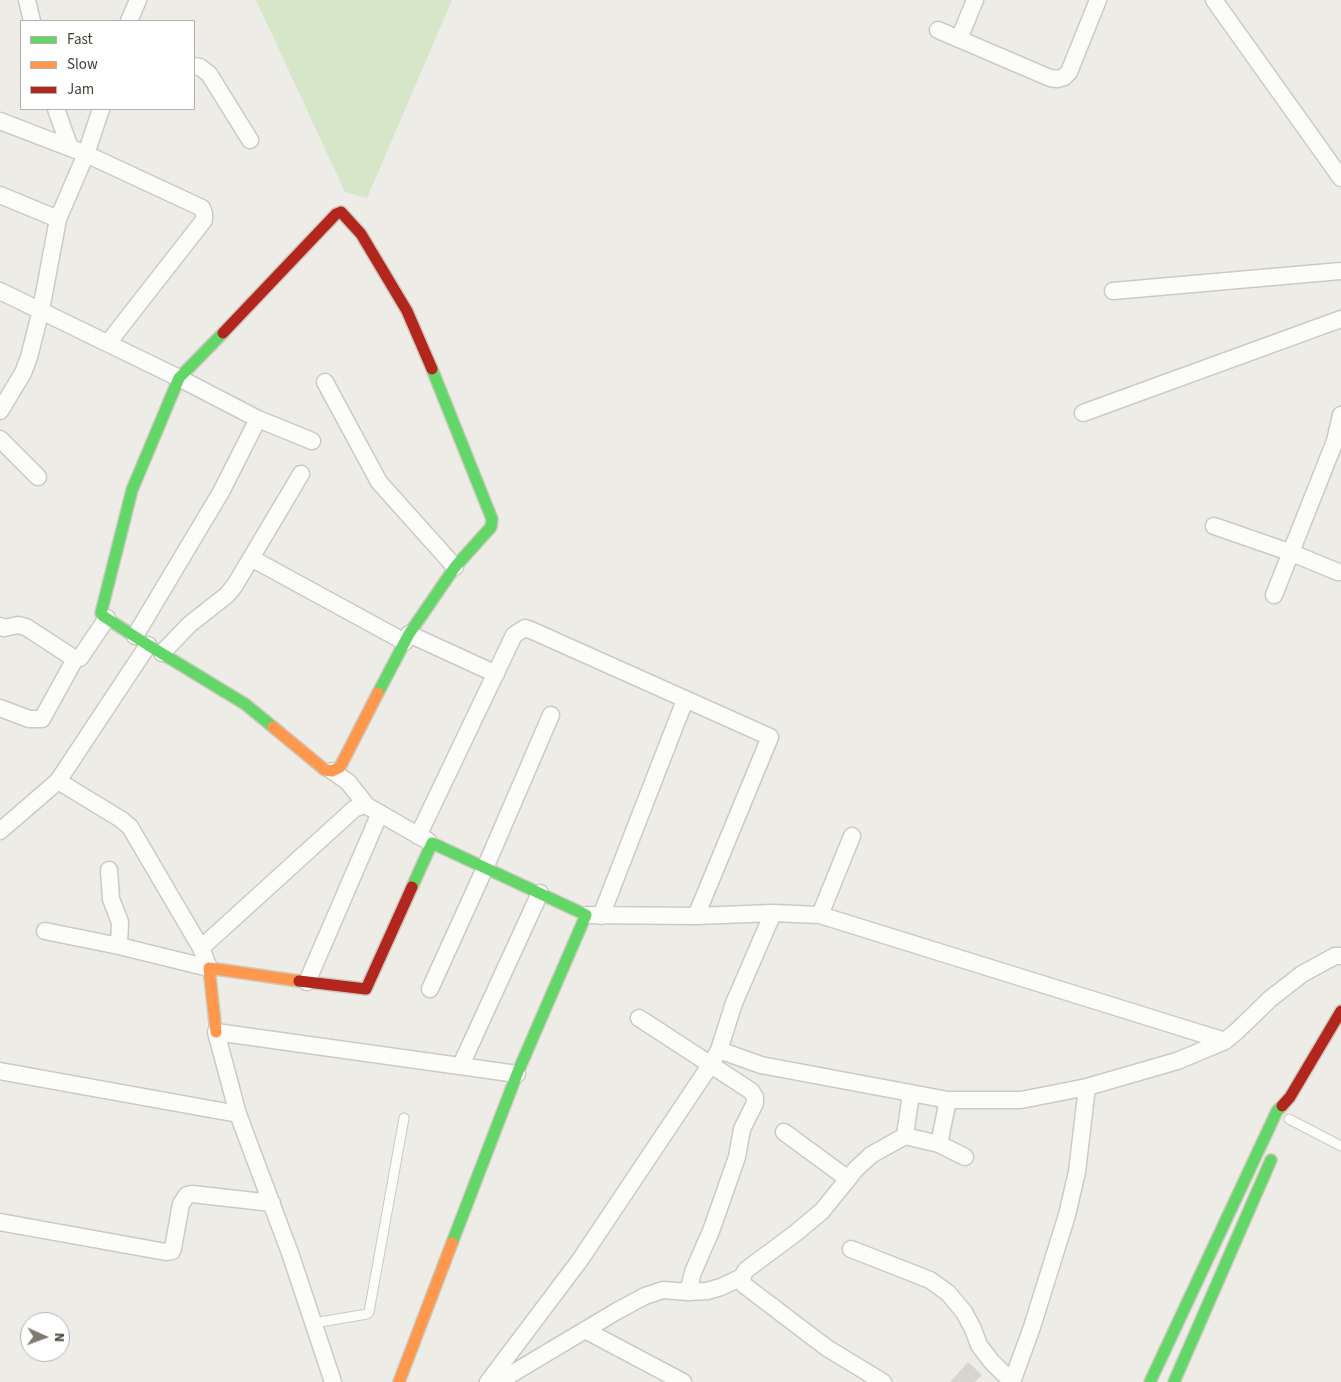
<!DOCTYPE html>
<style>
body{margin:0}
#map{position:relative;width:1341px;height:1382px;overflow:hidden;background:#edece7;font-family:"Source Sans 3",sans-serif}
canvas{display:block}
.legend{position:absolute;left:20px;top:20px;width:175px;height:90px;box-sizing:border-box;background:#fff;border:1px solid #b3b2ae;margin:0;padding:6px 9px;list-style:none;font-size:15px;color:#423e34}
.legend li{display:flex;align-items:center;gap:10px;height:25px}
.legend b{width:25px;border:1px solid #b3b2ae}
.north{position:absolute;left:20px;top:1312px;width:50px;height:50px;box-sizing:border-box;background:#fff;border:1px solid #b3b2ae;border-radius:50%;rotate:92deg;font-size:14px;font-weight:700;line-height:20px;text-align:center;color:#423e34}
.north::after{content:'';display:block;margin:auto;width:18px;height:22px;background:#7e7b73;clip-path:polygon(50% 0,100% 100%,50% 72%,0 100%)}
</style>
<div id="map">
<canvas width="1341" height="1382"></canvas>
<ul class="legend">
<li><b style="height:6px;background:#63d668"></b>Fast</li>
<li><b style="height:6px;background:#ff974d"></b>Slow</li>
<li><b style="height:6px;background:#b3261e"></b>Jam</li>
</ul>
<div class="north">N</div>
</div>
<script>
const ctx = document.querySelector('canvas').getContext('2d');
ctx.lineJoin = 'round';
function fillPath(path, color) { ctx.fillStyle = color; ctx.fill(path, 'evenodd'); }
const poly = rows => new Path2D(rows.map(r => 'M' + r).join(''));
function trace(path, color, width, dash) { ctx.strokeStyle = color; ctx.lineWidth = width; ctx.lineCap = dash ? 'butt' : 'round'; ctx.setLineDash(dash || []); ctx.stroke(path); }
fillPath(poly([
 [256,0,452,0,367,198,345,192]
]), '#d6e6c8');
fillPath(poly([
 [968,1362,982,1375,975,1382,950,1382]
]), '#d7d5cf');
const lane = poly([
 [1289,1119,1341,1146],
 [314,1323,367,1314,369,1312,404,1118]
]);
const street = poly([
 [27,0,32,21],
 [1214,0,1341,178],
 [129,21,138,0],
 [938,30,1050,78,1057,79,1064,77,1069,72,1098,0],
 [959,39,975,0],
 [194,66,200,67,209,74,250,140],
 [56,109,70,148],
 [0,121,86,154,202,208,204,214,204,220,108,343],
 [0,195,58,219],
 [0,291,179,378,258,419,312,441],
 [1113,291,1341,271],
 [325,382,379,482,455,567],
 [0,411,23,373,29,357,41,310,58,219,86,154,101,109],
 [1083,413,1341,319],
 [0,439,38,477],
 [1214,526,1292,553,1338,572],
 [251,558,405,642],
 [1274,595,1335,441,1341,415],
 [0,626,4,628,18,625,26,627,75,659,80,658,107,618],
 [409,634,496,674],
 [135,636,221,492,258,419],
 [162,653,190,624,227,595,235,585,301,474],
 [0,708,29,719,42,719,75,659],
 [332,771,348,782,367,806],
 [58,781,148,645],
 [0,831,58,781,122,820,130,827,201,948],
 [418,836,514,635,525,628,533,631,770,737,696,916],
 [109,870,111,899,120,922,119,946],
 [586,915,696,916,773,913,820,915,852,836],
 [820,915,1225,1041],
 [601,916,685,700],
 [45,931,119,946,209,968],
 [209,968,201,948,354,809,360,806,367,806,428,841],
 [307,982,380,813],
 [430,989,485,868,551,715],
 [639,1018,751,1091,755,1097,755,1103,742,1129,737,1157,711,1231,693,1272,688,1292],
 [719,1050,761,1065,948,1100,1021,1100,1087,1087,1177,1061,1225,1041,1237,1031,1270,999,1302,974,1335,956,1341,956],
 [461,1065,540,893],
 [0,1071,238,1114],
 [784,1132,848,1179],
 [905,1136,939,1144,965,1157],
 [939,1144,948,1100],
 [0,1222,166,1252,172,1251,173,1248,181,1204,187,1195,192,1194,272,1203],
 [851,1249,930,1280,948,1293,964,1312,973,1329,979,1345,991,1361,1012,1382],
 [742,1277,744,1285,827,1348,883,1382],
 [585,1330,683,1382],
 [333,1382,290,1253,238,1114,216,1032,517,1074],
 [488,1382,580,1260,711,1064,719,1050,734,1003,773,913],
 [498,1382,617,1311,645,1296,663,1290,688,1292,707,1291,721,1287,742,1277,746,1270,797,1232,822,1211,856,1169,871,1155,905,1136,911,1093],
 [1012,1382,1032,1327,1067,1215,1077,1172,1087,1087]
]);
const fast = poly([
 [223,333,179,378,132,490,101,613,103,616,148,645,245,704,273,727],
 [378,693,409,634,455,567,491,527,492,519,432,369],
 [412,887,432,843,586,915,517,1074,452,1243],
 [1150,1382,1277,1111,1282,1106],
 [1174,1382,1271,1160]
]);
const slow = poly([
 [273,727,325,770,332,771,340,767,378,693],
 [216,1032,209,968,299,981],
 [399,1382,452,1243]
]);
const jam = poly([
 [341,212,361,234,407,311,432,369],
 [223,333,336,214,341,212],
 [299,981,366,989,412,887],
 [1282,1106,1290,1097,1341,1011]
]);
trace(lane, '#cbcac5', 11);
trace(street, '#cbcac5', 19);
trace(fast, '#cccabe', 14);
trace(slow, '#cccabe', 14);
trace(jam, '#cccabe', 14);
trace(lane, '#fcfcfb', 9);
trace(street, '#fcfcfb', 16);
trace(fast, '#63d668', 11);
trace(slow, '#ff974d', 11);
trace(jam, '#b3261e', 11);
</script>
